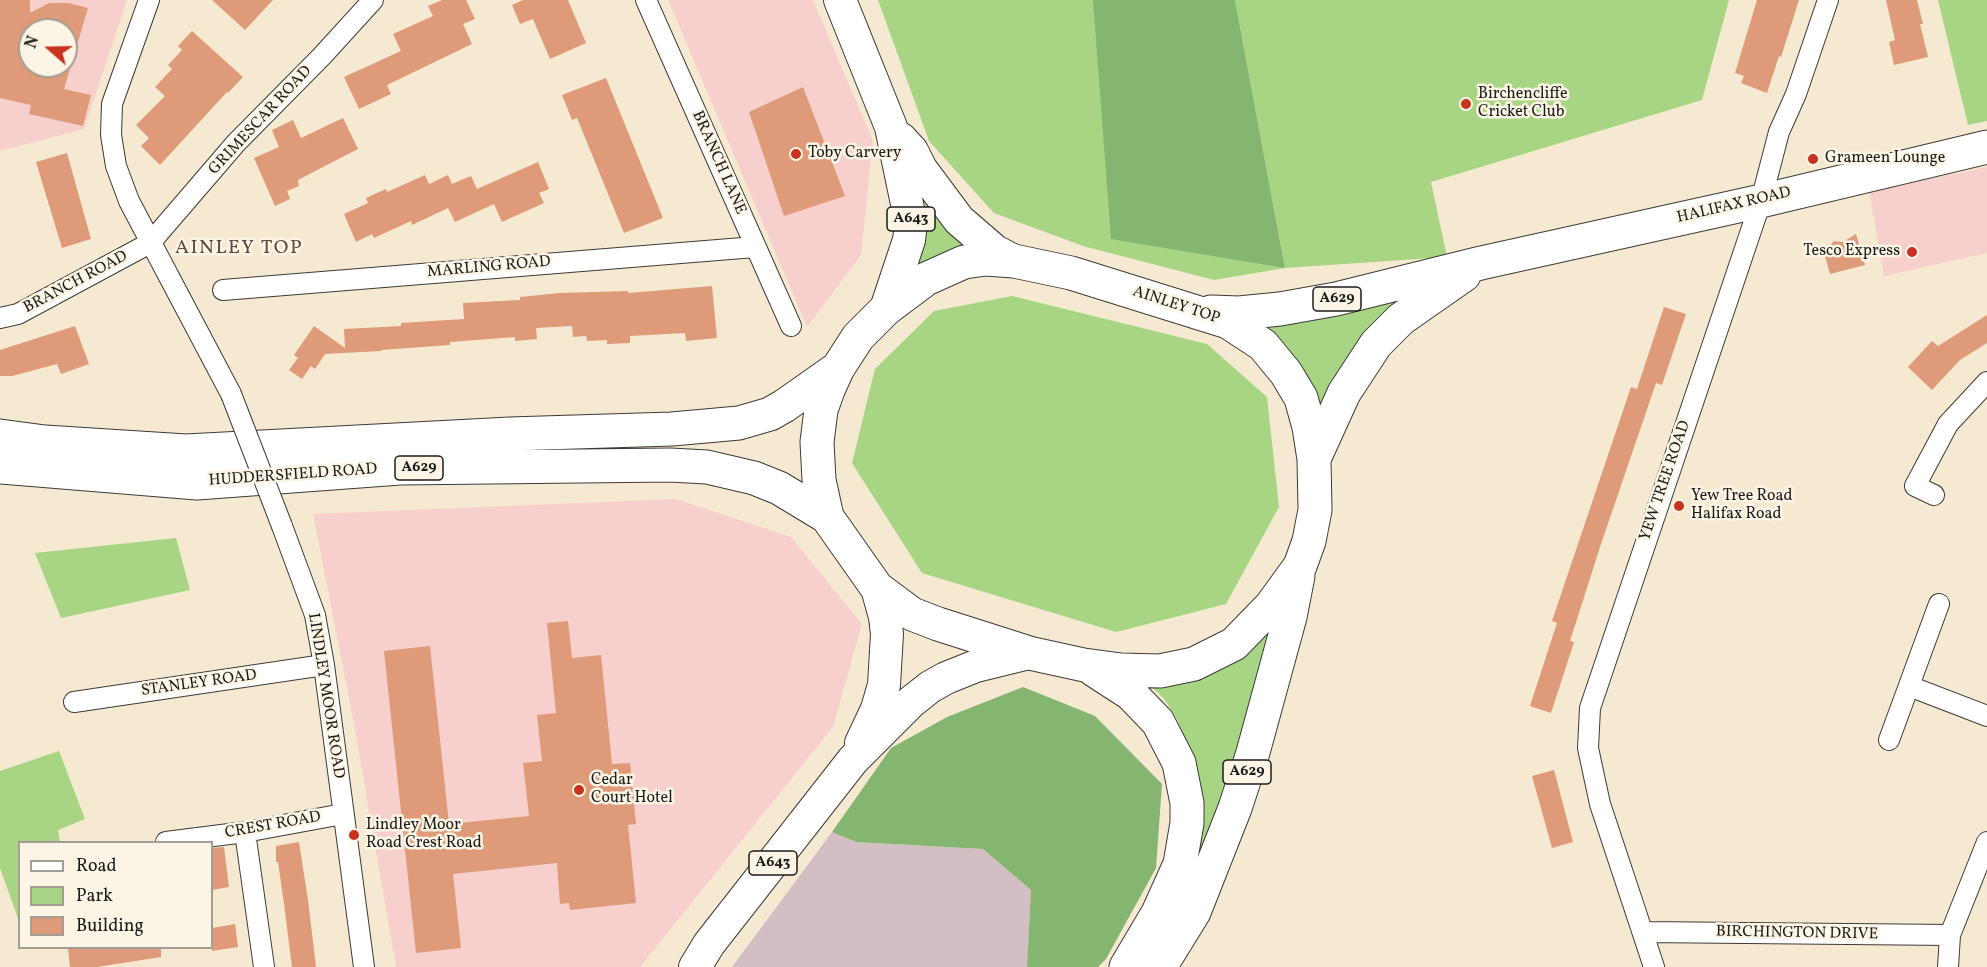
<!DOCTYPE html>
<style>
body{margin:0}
#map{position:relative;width:1987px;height:967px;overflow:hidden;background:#f6e9d1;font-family:Vollkorn,serif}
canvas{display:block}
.legend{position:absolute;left:18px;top:841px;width:195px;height:108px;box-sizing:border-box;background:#fcf5e5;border:2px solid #a29e95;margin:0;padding:8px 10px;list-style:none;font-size:18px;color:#1c1c1c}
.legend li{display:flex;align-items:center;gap:12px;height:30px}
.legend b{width:30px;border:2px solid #a29e95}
.north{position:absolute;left:18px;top:18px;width:60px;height:60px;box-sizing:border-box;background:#fcf5e5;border:2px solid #a29e95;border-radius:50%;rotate:290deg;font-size:16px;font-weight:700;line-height:24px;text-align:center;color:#1c1c1c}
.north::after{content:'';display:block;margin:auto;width:21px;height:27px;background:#c8321e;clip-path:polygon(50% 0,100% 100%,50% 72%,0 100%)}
</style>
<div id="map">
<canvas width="1987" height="967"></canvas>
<ul class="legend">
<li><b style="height:8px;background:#fff"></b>Road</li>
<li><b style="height:16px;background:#a7d583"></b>Park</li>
<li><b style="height:16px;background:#df9a79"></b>Building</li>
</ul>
<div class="north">N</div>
</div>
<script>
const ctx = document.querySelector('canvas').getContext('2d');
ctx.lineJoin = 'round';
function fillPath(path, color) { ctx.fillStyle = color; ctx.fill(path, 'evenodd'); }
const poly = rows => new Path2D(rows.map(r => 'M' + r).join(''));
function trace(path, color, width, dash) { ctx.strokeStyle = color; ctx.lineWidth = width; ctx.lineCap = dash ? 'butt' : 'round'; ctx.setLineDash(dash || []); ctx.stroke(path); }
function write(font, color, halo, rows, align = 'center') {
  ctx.font = font + ' Vollkorn,serif'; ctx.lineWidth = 5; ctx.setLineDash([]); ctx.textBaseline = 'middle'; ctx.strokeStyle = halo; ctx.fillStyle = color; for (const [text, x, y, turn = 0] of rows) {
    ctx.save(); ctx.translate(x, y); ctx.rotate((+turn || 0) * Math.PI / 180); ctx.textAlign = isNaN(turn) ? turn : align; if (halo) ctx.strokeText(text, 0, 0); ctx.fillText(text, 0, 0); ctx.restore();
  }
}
fillPath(poly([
 [0,0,127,0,84,129,0,151],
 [30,30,66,30,66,66,30,66],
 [668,0,813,0,873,141,861,255,807,327],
 [1987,167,1987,253,1884,276,1869,191],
 [676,499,791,537,862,624,833,727,640,967,396,967,354,724,313,514]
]), '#f7d0cd');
fillPath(poly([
 [832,832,856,842,983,849,1031,890,1027,967,732,967]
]), '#d2bec3');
fillPath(poly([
 [878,0,1093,0,1285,268,1235,0,1729,0,1702,100,1431,182,1447,257,1285,268,1214,280,1083,246,994,213,929,141],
 [1938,0,1987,0,1987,121,1968,125],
 [925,199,981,253,914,274,926,219],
 [1412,291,1328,400,1314,405,1252,325],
 [1012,296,1207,344,1267,397,1279,507,1226,604,1116,632,922,573,852,463,875,369,934,311],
 [176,538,190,590,61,618,35,553],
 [1271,624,1228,785,1206,851,1199,844,1194,759,1177,719,1164,699,1146,681],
 [59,751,85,819,58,830,60,841,57,842,20,842,19,921,0,868,0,771]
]), '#a7d583');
fillPath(poly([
 [1093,0,1235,0,1285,268,1111,239],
 [1023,687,1095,716,1162,784,1156,868,1106,959,1098,967,1027,967,1031,890,983,849,856,842,832,832,891,748,947,717]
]), '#85b671');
fillPath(poly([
 [0,0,30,0,30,13,49,3,68,3,88,8,64,89,91,95,83,126,29,114,31,105,0,98],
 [30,30,66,30,66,66,68,66,30,66],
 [212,0,273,0,245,30],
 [442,0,466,0,475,19,463,24,472,44,387,85,391,94,359,109,344,77,401,51,393,34,433,16,428,6],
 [523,0,568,0,586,43,550,59,533,19,520,24,512,5],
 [1757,0,1799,0,1781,57,1779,56,1767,93,1741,83,1744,76,1735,73],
 [1886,0,1917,0,1923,24,1920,24,1928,57,1894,65,1889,42,1895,40],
 [192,31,243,77,228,93,227,92,160,165,141,146,149,138,136,125,165,96,155,87,172,69,168,65,182,50,178,46],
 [606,78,663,218,624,233,577,118,572,120,562,95],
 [803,87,845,196,784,216,749,112],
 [343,118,358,149,298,180,299,186,287,191,290,199,275,206,254,158,279,147,272,130,293,120,301,138],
 [67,153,91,239,62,248,36,162],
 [538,162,549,189,539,193,544,203,502,222,494,204,455,222,448,208,412,225,411,221,374,238,372,234,356,242,344,214,368,203,366,198,386,189,387,192,425,175,429,184,448,175,452,184,471,176,477,189],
 [1856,234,1865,265,1830,274,1824,252,1834,241,1843,242],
 [712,286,717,338,686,341,685,333,630,336,630,343,607,344,607,340,587,341,586,336,573,337,572,326,536,328,537,339,515,341,515,337,450,342,450,345,381,350,381,351,325,354,315,369,311,366,302,379,289,370,298,358,294,355,314,326,345,348,344,329,401,326,401,323,464,319,463,303,520,300,520,297,559,293,628,291,628,293],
 [1664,307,1686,314,1662,385,1656,383,1600,547,1570,641,1574,642,1551,713,1530,706,1557,623,1552,621,1631,387,1637,389],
 [1987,315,1987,343,1960,360,1932,390,1908,367,1932,341,1938,346],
 [75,326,89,364,61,374,57,364,12,376,0,376,0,350],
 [568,621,572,658,601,655,612,764,630,763,636,824,628,825,636,903,570,910,569,903,560,904,557,863,453,874,461,948,416,953,384,651,430,646,449,824,529,816,523,763,542,761,537,715,556,713,547,623],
 [1554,770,1573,842,1552,848,1532,776],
 [299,842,308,900,316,967,292,967,284,904,278,862,276,862,276,846],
 [224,847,229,887,212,890,212,848],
 [235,924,238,947,212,951,212,928],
 [68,948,161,948,161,957,97,967,70,967]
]), '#df9a79');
const street = poly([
 [149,0,112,104,111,135,116,166,129,201,231,394],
 [646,0,791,326],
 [223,290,755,247],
 [0,318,18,314,150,243,236,143,322,56,373,0],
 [1934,495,1915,486,1948,424,1987,382],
 [282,526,315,615,324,665,364,967],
 [1909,686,1987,716],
 [74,702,324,665],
 [1889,740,1939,604],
 [245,832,264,967],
 [166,842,245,832,343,814],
 [1644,932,1950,935],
 [1654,967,1600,804,1588,748,1590,708,1761,201,1779,132,1796,94,1828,0],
 [1948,967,1950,935,1987,842]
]);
const primary = poly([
 [840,0,891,127,911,223,909,240,886,309],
 [901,139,912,151,921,169,959,220,995,251,1014,261],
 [861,743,877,709,884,685,887,634,885,617,877,588],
 [695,967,709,944,853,760,911,702,930,687,946,678,976,666,1029,653]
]);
const highway = poly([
 [986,259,1014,261,1071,273,1228,322,1263,345,1286,373,1301,398,1309,427,1314,459,1315,510,1309,541,1300,566,1271,606,1234,644,1194,664,1160,671,1121,670,1084,665,1029,653,938,624,912,614,877,588,827,517,819,480,817,442,821,410,828,390,838,368,858,337,886,309,926,279,964,262,986,259],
 [1211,312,1239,313,1280,309,1336,299,1481,263,1761,201,1987,147],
 [0,436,45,442,186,451,510,434,672,429,739,423,770,414,784,406,838,368],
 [1314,459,1344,393,1376,344,1401,319,1464,275],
 [0,467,197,483,400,468,670,465,707,467,754,478,779,488,827,517],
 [1094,670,1131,694,1158,722,1179,763,1187,803,1187,823,1180,864,1158,913,1126,967],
 [1160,967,1194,912,1235,808,1252,756,1290,617,1298,576]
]);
trace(street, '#3d3b37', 22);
trace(primary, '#3d3b37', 34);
trace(highway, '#3d3b37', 35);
trace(street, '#fff', 20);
trace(primary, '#fff', 32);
trace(highway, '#fff', 33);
const streetBridge = poly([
 [231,394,282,526]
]);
trace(streetBridge, '#3d3b37', 22, []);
trace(streetBridge, '#fff', 20);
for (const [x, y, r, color] of [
 [1466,104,6,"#c8321e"],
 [796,154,6,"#c8321e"],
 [1813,159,6,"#c8321e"],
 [1912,252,6,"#c8321e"],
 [1679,506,6,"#c8321e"],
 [579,790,6,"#c8321e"],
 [354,835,6,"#c8321e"]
]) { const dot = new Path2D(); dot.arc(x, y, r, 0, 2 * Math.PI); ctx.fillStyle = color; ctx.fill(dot); trace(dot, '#fcf5e5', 2); }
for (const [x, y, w] of [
 [911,219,48],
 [1337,299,48],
 [419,468,48],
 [1247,772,48],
 [773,863,48]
]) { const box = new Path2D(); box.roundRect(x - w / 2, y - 12, w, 24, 4.5); ctx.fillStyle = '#fcf5e5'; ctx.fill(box); trace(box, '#1c1c1c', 1.5); }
write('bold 15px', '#1c1c1c', null, [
 ["A643",911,219],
 ["A629",1337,299],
 ["A629",419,468],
 ["A629",1247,772],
 ["A643",773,863]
]);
write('16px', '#1c1c1c', '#fcf5e5', [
 ["Birchencliffe",1478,95],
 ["Cricket Club",1478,113],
 ["Toby Carvery",808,154],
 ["Grameen Lounge",1825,159],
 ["Tesco Express",1900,252,"right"],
 ["Yew Tree Road",1691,497],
 ["Halifax Road",1691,515],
 ["Cedar",591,781],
 ["Court Hotel",591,799],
 ["Lindley Moor",366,826],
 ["Road Crest Road",366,844]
], 'left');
write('16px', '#1c1c1c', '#fcf5e5', [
 ["GRIMESCAR ROAD",261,121,-47],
 ["BRANCH LANE",718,163,66],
 ["HALIFAX ROAD",1734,206,-13],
 ["MARLING ROAD",489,268,-5],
 ["BRANCH ROAD",76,283,-28],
 ["AINLEY TOP",1176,306,18],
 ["HUDDERSFIELD ROAD",293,476,-4],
 ["YEW TREE ROAD",1666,481,-71],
 ["STANLEY ROAD",199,684,-8],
 ["LINDLEY MOOR ROAD",325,696,81],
 ["CREST ROAD",273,826,-10],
 ["BIRCHINGTON DRIVE",1797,934,1]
]);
ctx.letterSpacing = '1.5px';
write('20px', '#60483d', '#fcf5e5', [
 ["AINLEY TOP",239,249]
]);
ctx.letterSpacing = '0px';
</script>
